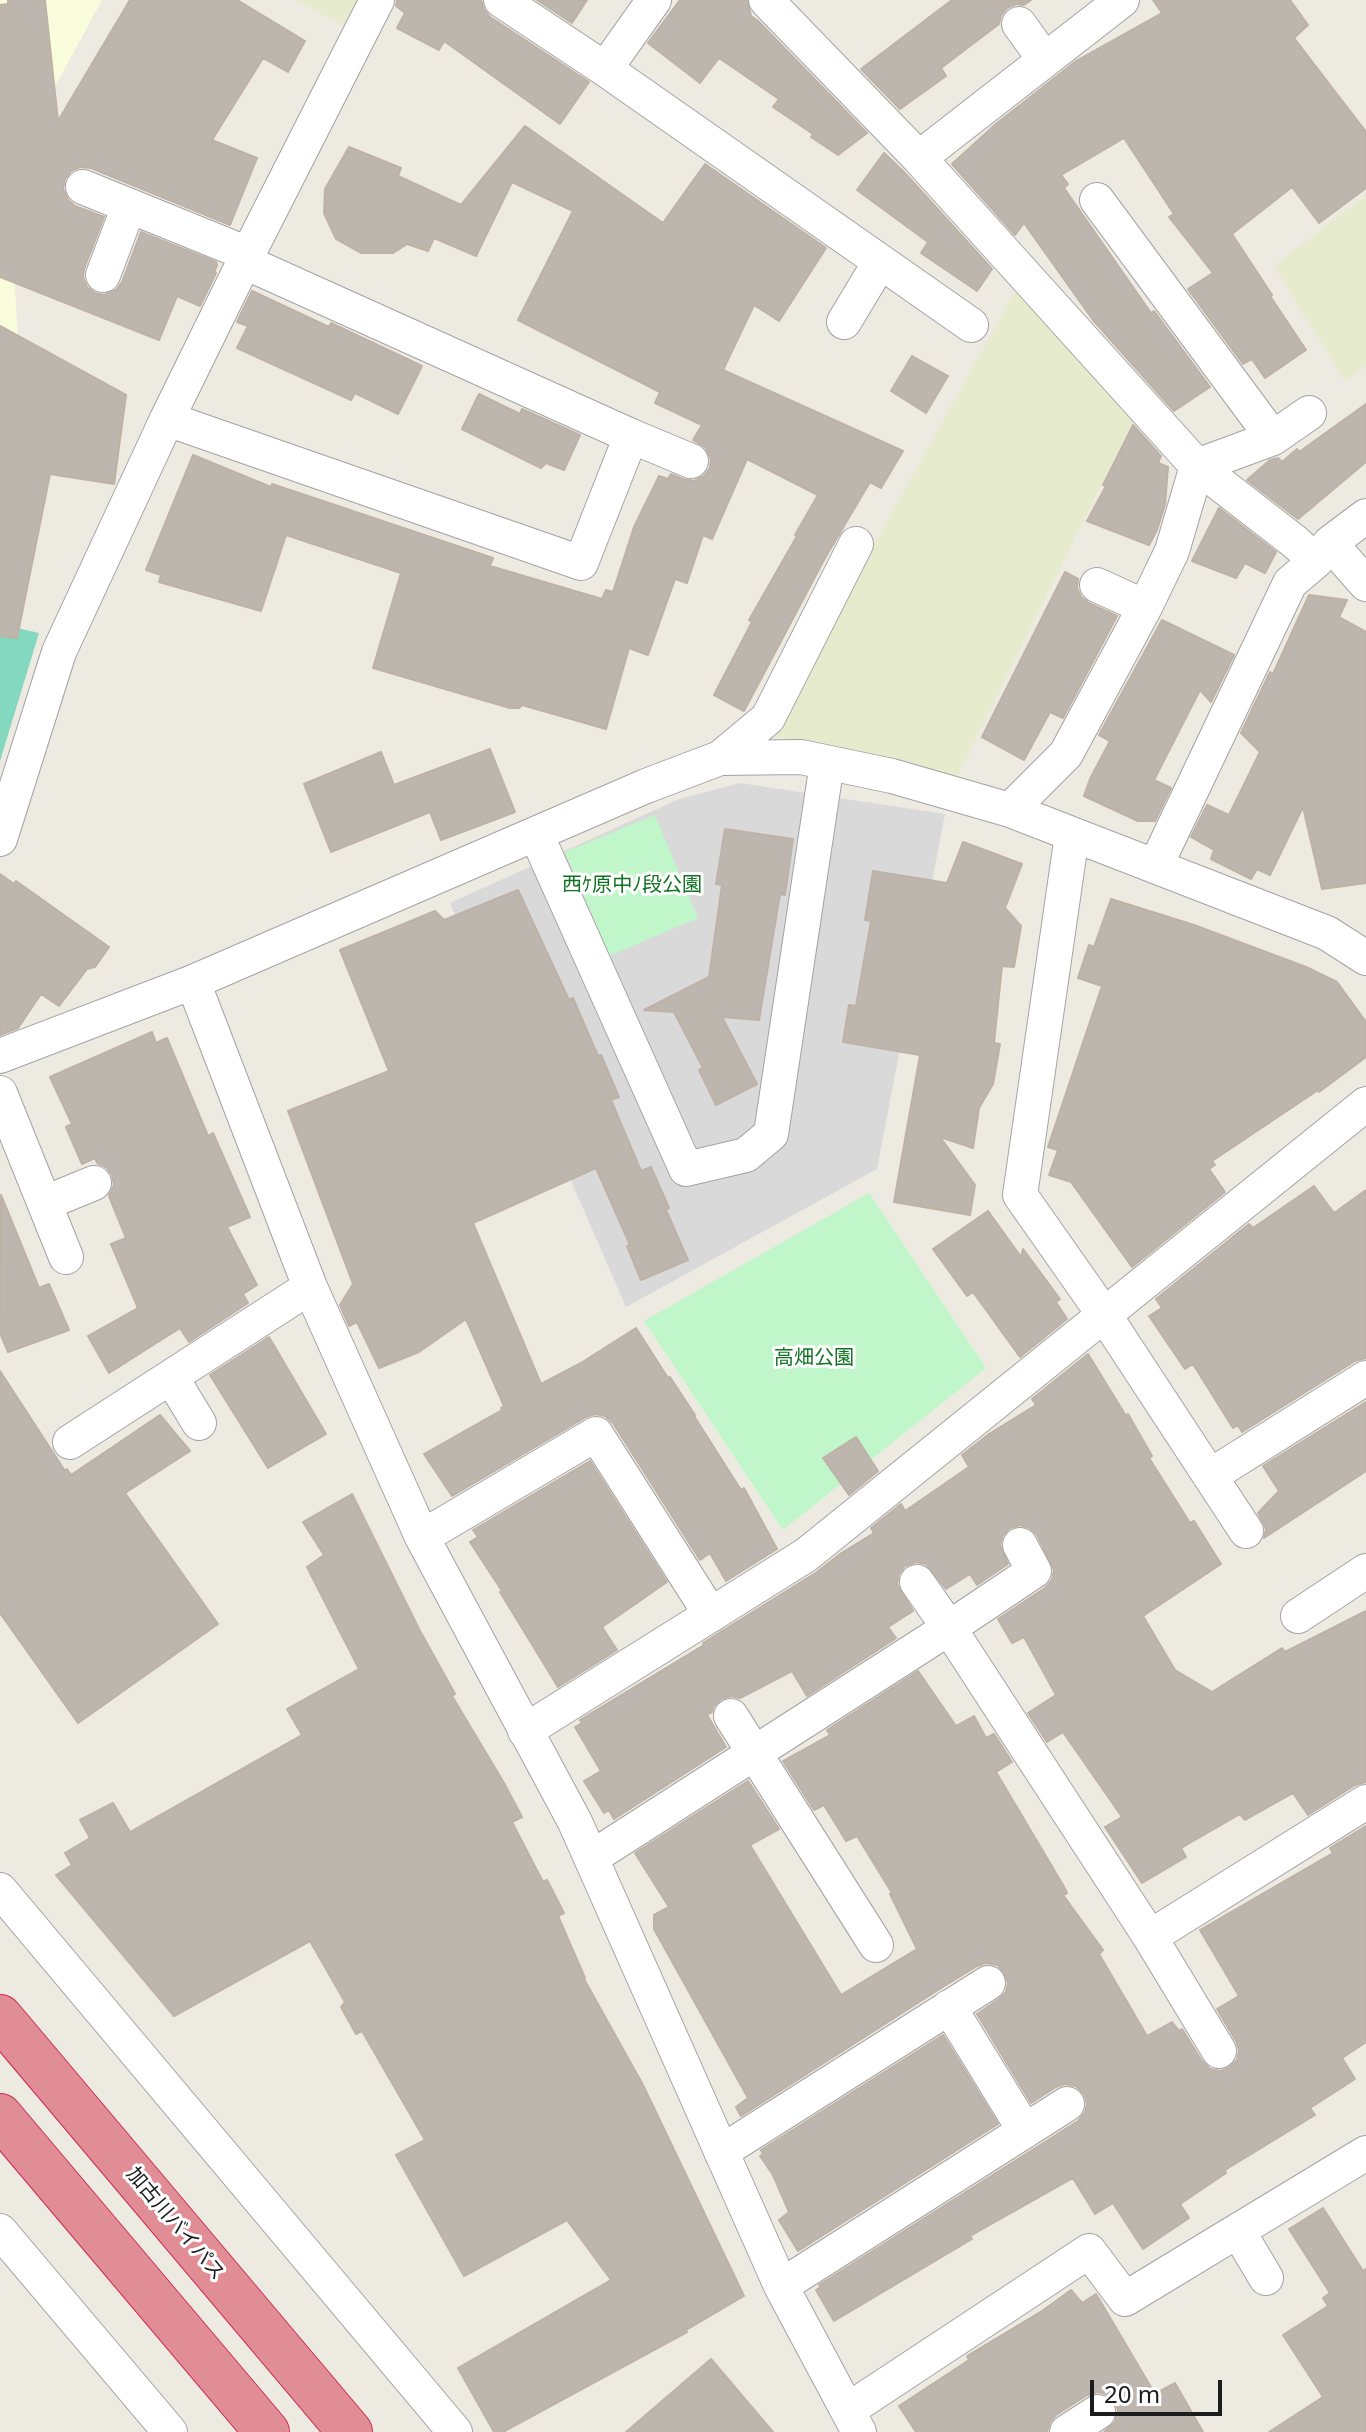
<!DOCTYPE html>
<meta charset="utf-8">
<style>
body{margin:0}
#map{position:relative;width:1366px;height:2432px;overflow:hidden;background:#edeae2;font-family:"Noto Sans",sans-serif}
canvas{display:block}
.scale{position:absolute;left:1090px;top:2380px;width:132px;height:36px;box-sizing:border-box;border:4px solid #1c1c1c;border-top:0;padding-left:10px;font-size:24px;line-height:28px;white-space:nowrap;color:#1c1c1c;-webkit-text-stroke:6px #fff;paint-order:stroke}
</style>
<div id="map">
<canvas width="1366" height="2432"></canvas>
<div class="scale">20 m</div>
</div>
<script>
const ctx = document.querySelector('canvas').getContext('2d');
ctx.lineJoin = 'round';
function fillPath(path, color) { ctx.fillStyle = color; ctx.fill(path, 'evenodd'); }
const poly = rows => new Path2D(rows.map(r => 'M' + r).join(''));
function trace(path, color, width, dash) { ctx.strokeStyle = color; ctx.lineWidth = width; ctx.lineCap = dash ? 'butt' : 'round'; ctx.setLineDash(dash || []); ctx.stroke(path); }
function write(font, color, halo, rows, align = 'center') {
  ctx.font = font + ' "Noto Sans","Noto Sans JP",sans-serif'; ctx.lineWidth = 6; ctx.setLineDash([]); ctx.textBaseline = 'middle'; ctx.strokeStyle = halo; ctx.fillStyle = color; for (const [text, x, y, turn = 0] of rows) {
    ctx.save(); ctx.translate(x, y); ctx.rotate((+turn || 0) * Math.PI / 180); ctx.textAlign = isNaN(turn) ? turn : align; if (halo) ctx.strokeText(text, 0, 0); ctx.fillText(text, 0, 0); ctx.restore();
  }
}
fillPath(poly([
 [740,783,945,814,877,1169,626,1307,450,903,679,799]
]), '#dad9d9');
fillPath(poly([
 [0,0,102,0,8,173,22,403,0,399]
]), '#fafddb');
fillPath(poly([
 [297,0,361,0,347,28],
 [1366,195,1366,366,1345,381,1274,266],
 [1021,281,1139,408,956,779,863,751,775,737,805,673,874,545]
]), '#e6ebce');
fillPath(poly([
 [655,815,698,918,609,956,565,852],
 [869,1193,986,1368,783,1530,644,1321]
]), '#c0f6c9');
fillPath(poly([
 [0,624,39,633,0,761]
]), '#83d8bf');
const building = poly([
 [8,0,45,0,58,121,130,0,237,0,305,41,288,72,263,58,212,140,257,158,230,225,91,168,80,167,71,171,65,179,63,189,68,200,75,206,104,217,84,269,83,277,87,287,95,293,105,295,116,290,122,282,141,232,216,262,217,265,214,272,216,273,200,306,177,296,159,340,0,277,0,5,8,4,8,0],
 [397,0,481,0,484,10,490,17,589,82,560,124,444,41,439,50,397,28,405,13,396,6,397,0],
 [537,0,587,0,572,23,537,0],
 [680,0,747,0,751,16,758,21,867,133,838,155,811,137,813,134,773,107,779,99,719,58,700,83,648,43,680,0],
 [952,0,1031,0,1024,5,1016,4,1007,8,1001,15,999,24,941,68,946,76,900,109,861,69,952,0],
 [1153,0,1290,0,1308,25,1294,38,1366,132,1366,188,1319,223,1292,187,1232,234,1272,295,1270,296,1306,350,1265,378,1252,359,1243,364,1188,289,1213,273,1169,217,1174,214,1124,138,1061,175,1068,184,1064,188,1151,313,1154,311,1210,387,1174,411,1093,320,1024,223,1015,235,952,164,996,124,1076,61,1162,13,1153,0],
 [525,126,663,223,705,164,826,248,779,321,754,305,723,370,903,451,881,488,870,482,825,558,744,711,714,695,752,622,749,620,797,536,795,535,818,495,747,459,712,539,703,535,687,583,675,579,648,655,629,648,606,729,522,705,519,708,510,708,373,668,401,573,286,535,261,611,159,582,161,575,146,570,193,455,271,487,272,484,320,500,493,558,490,566,602,599,606,590,613,592,634,527,659,476,668,479,671,474,683,479,694,481,704,476,710,468,711,459,706,448,693,440,702,425,655,403,660,392,518,320,573,211,512,182,476,256,434,238,428,251,407,244,393,253,361,253,336,239,324,213,325,189,349,147,401,168,398,176,461,205,525,126],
 [884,153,904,172,992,269,977,291,921,253,928,242,857,190,884,153],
 [252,291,329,327,331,323,422,366,398,414,355,393,351,400,237,348,248,326,237,322,252,291],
 [0,326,126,395,114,484,50,474,17,638,0,636,0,326],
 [912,356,948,376,926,413,891,391,912,356],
 [479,394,520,414,522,409,580,435,564,470,546,463,541,468,462,429,479,394],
 [1366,404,1366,462,1298,519,1247,480,1270,460,1278,458,1282,462,1297,449,1299,452,1366,404],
 [1133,425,1161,456,1158,463,1168,467,1165,505,1157,530,1149,545,1087,521,1106,486,1103,485,1133,425],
 [1219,508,1276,552,1265,573,1245,563,1236,578,1192,561,1219,508],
 [1065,572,1078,579,1077,588,1081,597,1089,603,1117,616,1063,718,1050,712,1024,760,982,737,1065,572],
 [1309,595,1347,600,1339,617,1366,632,1366,883,1322,889,1303,807,1270,875,1257,869,1251,879,1211,859,1214,850,1191,837,1207,805,1229,815,1260,752,1241,733,1270,672,1273,674,1309,595],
 [1162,620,1234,655,1211,702,1200,690,1154,780,1171,788,1155,821,1138,821,1084,796,1090,779,1110,741,1099,735,1162,620],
 [490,749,515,812,441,840,430,812,331,852,304,784,381,752,394,785,490,749],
 [725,829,793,839,785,895,780,894,759,1020,722,1017,757,1084,716,1105,699,1070,703,1068,674,1012,644,1010,709,977,722,885,716,884,725,829],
 [963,842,1022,864,1005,908,1021,926,1014,967,1002,966,994,1043,1000,1044,993,1084,979,1108,973,1148,940,1137,975,1185,970,1215,894,1202,920,1055,843,1042,849,1005,856,1006,871,921,865,920,873,871,947,883,963,842],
 [0,874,14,884,16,881,109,947,95,967,87,969,59,1006,41,994,18,1028,0,1035,0,874],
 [518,890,569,1000,573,998,598,1056,601,1055,619,1097,611,1100,641,1171,651,1167,669,1208,666,1210,688,1260,641,1280,627,1246,630,1245,596,1168,473,1223,541,1384,581,1363,636,1328,668,1378,670,1377,695,1415,694,1416,741,1490,744,1488,777,1549,726,1581,710,1553,700,1560,613,1423,605,1416,595,1414,586,1417,452,1496,424,1454,502,1410,501,1408,504,1406,466,1319,419,1352,379,1368,357,1322,349,1326,340,1305,353,1284,288,1111,389,1071,340,950,435,911,444,920,518,890],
 [1111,899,1194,925,1306,967,1337,982,1366,1022,1366,1057,1319,1092,1318,1090,1212,1161,1215,1165,1209,1169,1225,1192,1132,1267,1071,1182,1049,1175,1058,1150,1048,1147,1102,986,1078,978,1089,945,1094,947,1111,899],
 [152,1032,156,1043,167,1038,208,1136,213,1133,250,1217,227,1227,257,1285,243,1294,248,1303,189,1342,180,1328,109,1373,88,1336,138,1308,111,1244,126,1238,109,1196,114,1185,112,1175,106,1167,97,1163,95,1158,82,1164,66,1127,72,1124,50,1077,152,1032],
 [1314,1186,1334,1213,1366,1190,1366,1358,1355,1361,1242,1432,1238,1425,1233,1428,1193,1364,1185,1369,1149,1316,1162,1308,1156,1299,1249,1224,1253,1228,1314,1186],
 [1,1195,39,1288,49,1284,69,1330,8,1352,0,1333,1,1195],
 [988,1211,1021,1257,1023,1249,1060,1299,1056,1302,1067,1319,1020,1357,973,1292,967,1296,933,1249,988,1211],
 [269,1337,326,1434,268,1468,210,1375,269,1337],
 [1088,1354,1126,1416,1128,1414,1152,1456,1149,1458,1190,1523,1194,1521,1221,1564,1143,1616,1175,1670,1212,1692,1282,1648,1285,1652,1366,1611,1366,1782,1355,1785,1308,1815,1293,1793,1245,1820,1240,1814,1181,1848,1186,1857,1142,1883,1105,1827,1122,1817,1063,1732,1047,1742,1028,1713,1056,1695,1024,1637,1012,1643,998,1619,1045,1588,1052,1580,1054,1570,1037,1535,1030,1528,1020,1525,1010,1528,1003,1535,1000,1545,1008,1564,977,1585,970,1574,946,1589,926,1564,916,1562,905,1566,899,1574,897,1584,913,1611,888,1627,896,1638,807,1696,792,1671,740,1698,731,1696,721,1699,714,1706,712,1712,707,1715,726,1747,614,1819,609,1810,604,1813,584,1781,601,1771,575,1727,582,1723,580,1720,704,1645,703,1643,817,1572,840,1554,874,1533,871,1528,901,1504,905,1511,969,1467,962,1455,989,1434,1036,1405,1032,1399,1088,1354],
 [0,1371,65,1471,67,1469,71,1475,160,1415,190,1451,125,1493,218,1624,78,1723,0,1613,0,1371],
 [1366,1402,1366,1471,1264,1538,1266,1529,1258,1513,1279,1491,1263,1466,1366,1402],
 [856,1437,878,1471,849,1495,823,1458,856,1437],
 [590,1461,667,1582,602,1627,617,1650,558,1687,500,1592,502,1591,470,1542,478,1537,473,1530,590,1461],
 [352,1494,419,1629,455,1694,452,1696,504,1783,522,1817,512,1822,543,1882,547,1880,564,1913,558,1916,585,1978,584,1979,643,2085,744,2296,686,2330,687,2332,503,2432,494,2432,458,2368,611,2280,567,2220,464,2276,396,2155,425,2140,362,2031,356,2034,341,2007,345,2002,310,1941,174,2016,56,1875,72,1865,65,1853,90,1838,80,1820,113,1803,130,1832,302,1735,287,1709,359,1669,307,1567,324,1555,303,1522,352,1494],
 [918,1671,956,1726,974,1716,986,1738,994,1734,1012,1762,996,1772,1063,1885,1067,1893,1063,1895,1103,1950,1099,1954,1147,2036,1172,2022,1179,2031,1182,2029,1202,2061,1210,2069,1220,2071,1229,2068,1237,2060,1239,2050,1236,2041,1217,2009,1239,1996,1200,1930,1333,1853,1330,1848,1366,1826,1366,2042,1342,2058,1355,2079,1310,2108,1315,2115,1225,2170,1226,2173,1180,2204,1189,2218,1143,2249,1113,2203,1095,2214,1073,2178,970,2236,972,2239,834,2321,816,2290,821,2287,819,2285,1078,2121,1085,2112,1087,2104,1084,2094,1076,2086,1065,2084,1056,2087,1031,2103,977,2014,999,1999,1006,1992,1008,1983,1004,1972,997,1965,986,1963,977,1966,938,1990,741,2116,736,2107,748,2098,654,1929,654,1915,669,1907,635,1853,748,1781,779,1829,750,1845,841,1995,917,1949,890,1894,892,1893,857,1836,846,1841,824,1805,814,1810,783,1761,830,1735,827,1730,918,1671],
 [943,2035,998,2124,798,2251,779,2220,789,2212,773,2175,760,2156,763,2154,761,2150,943,2035],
 [1323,2208,1363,2271,1366,2269,1366,2432,1269,2432,1323,2397,1283,2335,1328,2306,1323,2298,1330,2293,1289,2229,1323,2208],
 [1071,2290,1082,2303,1096,2294,1155,2394,1175,2383,1203,2432,1104,2432,1115,2422,1118,2410,1114,2401,1106,2394,1098,2392,1087,2395,1056,2415,1050,2422,1047,2432,916,2432,899,2406,969,2360,967,2356,1042,2311,1071,2290],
 [711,2359,773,2432,626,2432,711,2359]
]);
fillPath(building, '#bdb6af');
trace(building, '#bdb2a5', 2);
const street = poly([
 [501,0,605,69,971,325],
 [766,0,919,158,1197,466,1295,542,1316,561],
 [1019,24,1045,60],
 [605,69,654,0],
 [919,158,1122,0],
 [83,187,248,254],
 [1097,200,1273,438],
 [103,275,129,206],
 [844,322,880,262],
 [167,419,581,563,631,436,245,262],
 [631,436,691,461],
 [1330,543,1366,584],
 [1097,585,1145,607],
 [720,758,768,718,856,544],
 [1010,810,1066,754,1145,607,1172,551,1197,466,1273,438,1309,413],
 [536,834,686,1169,746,1155,771,1134,827,763],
 [1072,835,1020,1195,1105,1316,1246,1531],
 [0,839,59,652,167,419,248,254,377,0],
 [1156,865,1290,583,1316,561,1330,543,1366,516],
 [193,982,310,1287,422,1537,575,1822,781,2286,859,2432],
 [0,1056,193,982,646,786,720,758,801,757,892,776,1010,810,1327,933,1366,958],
 [0,1093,66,1257],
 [45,1203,94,1183],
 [171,1377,199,1423],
 [70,1442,310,1287],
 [1210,1476,1366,1378],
 [422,1537,596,1434,711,1615],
 [917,1582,949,1628,1034,1571,1020,1545],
 [1298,1616,1366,1571],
 [731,1716,876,1945],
 [525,1731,806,1555,1366,1104],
 [591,1858,949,1628,1150,1937,1366,1802],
 [0,1890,455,2432],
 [1150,1937,1219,2051],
 [949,2007,1025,2131],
 [721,2152,988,1983],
 [0,2231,170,2432],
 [1238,2231,1266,2278],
 [781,2286,1067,2104],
 [848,2410,1089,2251,1125,2299,1366,2153],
 [1067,2432,1098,2412]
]);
const highway = poly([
 [0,2017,350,2432],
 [0,2116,267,2432]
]);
trace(street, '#a3a3a3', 36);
trace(highway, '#cc2d55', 46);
trace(street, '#fff', 34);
trace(highway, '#e18d95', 44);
write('20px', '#117322', '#fff', [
 ["西ｹ原中ﾉ段公園",632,885],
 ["高畑公園",814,1358]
]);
write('20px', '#1c1c1c', '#fff', [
 ["加古川バイパス",175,2224,50]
]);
</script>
